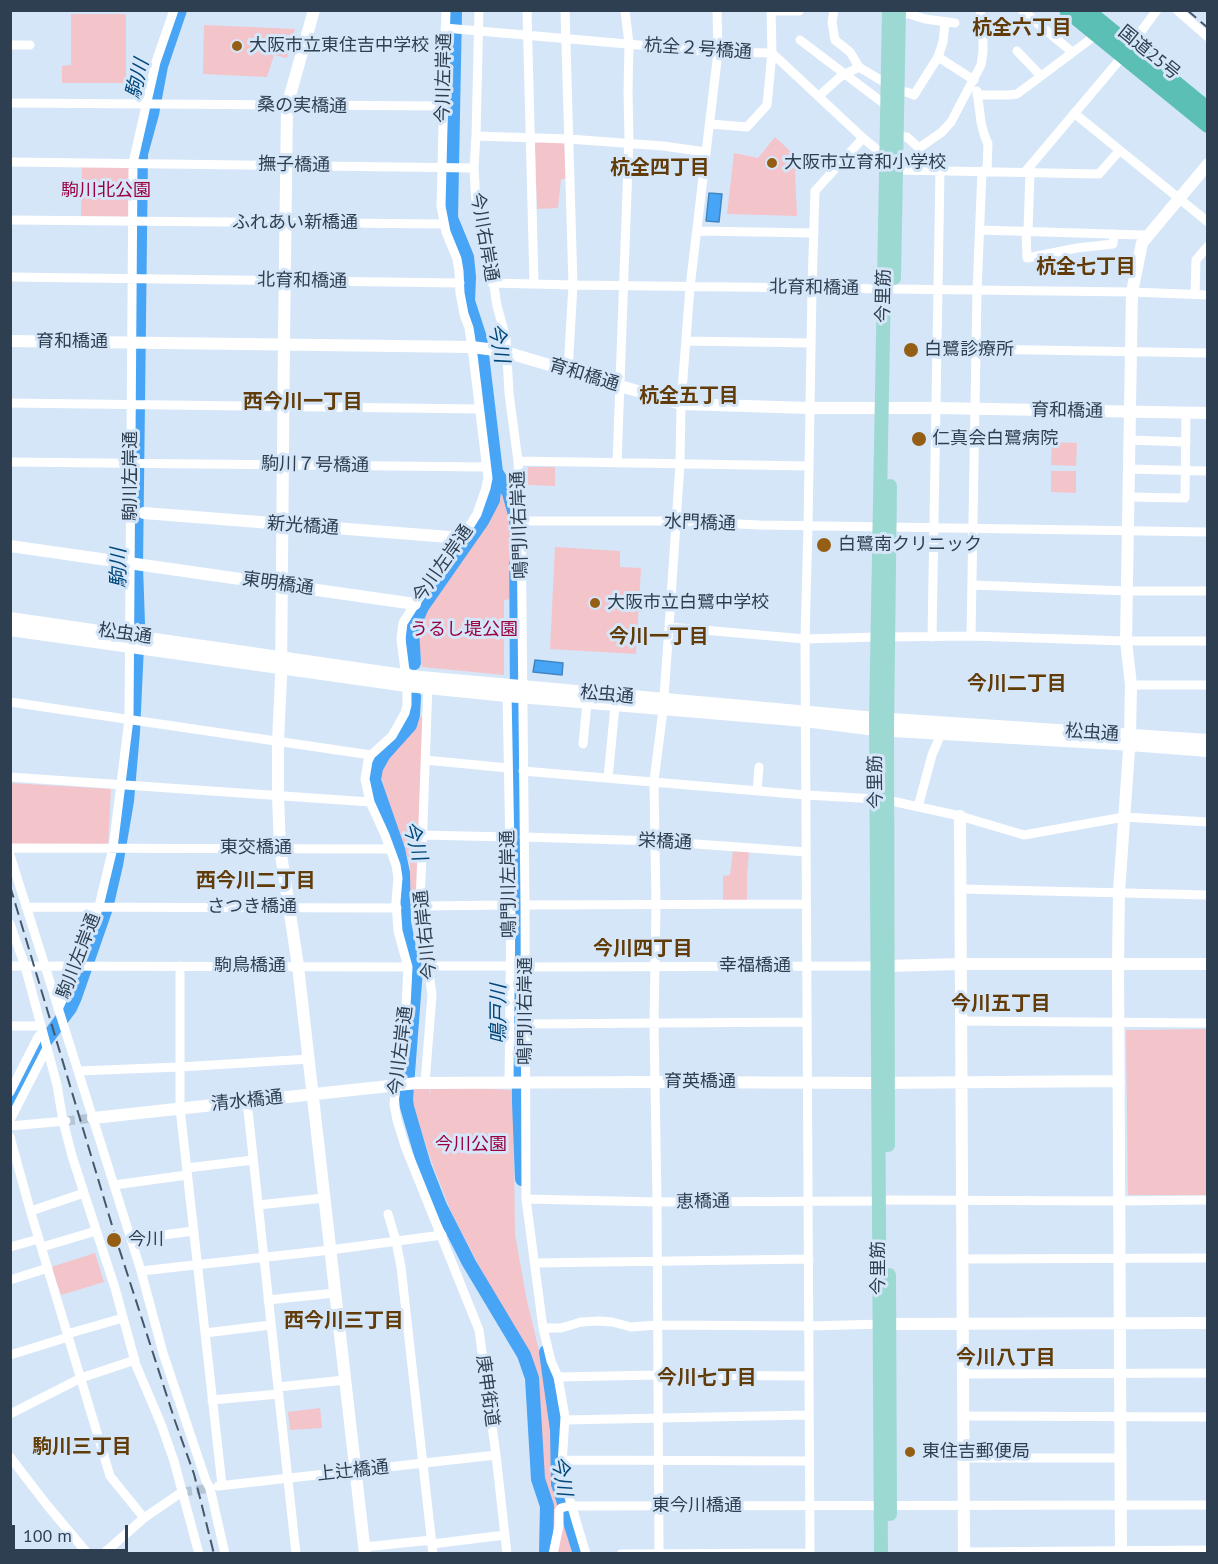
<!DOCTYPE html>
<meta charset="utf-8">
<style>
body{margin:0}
#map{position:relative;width:1218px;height:1564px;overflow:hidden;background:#d5e6f8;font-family:"PT Sans",sans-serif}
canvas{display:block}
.frame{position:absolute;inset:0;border:12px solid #2d3f50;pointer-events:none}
.scale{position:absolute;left:12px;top:1525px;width:116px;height:27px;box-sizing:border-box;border:3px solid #2d3f50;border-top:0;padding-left:8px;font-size:18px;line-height:21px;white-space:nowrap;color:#2d3f50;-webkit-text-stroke:4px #d5e6f8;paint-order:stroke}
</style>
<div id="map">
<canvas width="1218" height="1564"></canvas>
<div class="frame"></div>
<div class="scale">100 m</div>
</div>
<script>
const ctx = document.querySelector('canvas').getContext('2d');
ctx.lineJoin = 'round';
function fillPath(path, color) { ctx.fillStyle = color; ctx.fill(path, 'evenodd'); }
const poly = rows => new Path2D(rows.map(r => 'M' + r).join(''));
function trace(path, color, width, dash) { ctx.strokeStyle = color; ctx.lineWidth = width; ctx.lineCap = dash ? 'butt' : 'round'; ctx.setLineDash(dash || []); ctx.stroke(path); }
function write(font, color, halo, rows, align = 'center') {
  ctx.font = font + ' "PT Sans","Noto Sans JP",sans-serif'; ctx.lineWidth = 6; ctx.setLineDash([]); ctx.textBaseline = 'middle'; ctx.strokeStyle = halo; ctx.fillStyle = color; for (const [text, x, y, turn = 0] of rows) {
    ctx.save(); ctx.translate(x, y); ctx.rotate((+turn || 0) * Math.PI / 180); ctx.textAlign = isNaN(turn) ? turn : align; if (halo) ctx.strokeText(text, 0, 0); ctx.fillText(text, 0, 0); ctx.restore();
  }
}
fillPath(poly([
 [71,14,126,14,126,83,62,83,62,66,71,65],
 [204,25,295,29,287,58,274,55,267,77,203,74],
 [775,137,801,161,795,172,797,216,727,214,734,153,758,158],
 [538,141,562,141,566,145,566,179,561,179,558,208,537,209,535,144],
 [82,165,130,166,130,217,81,216],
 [1052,442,1077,443,1076,466,1051,465],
 [528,467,555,467,555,486,528,485],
 [1051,471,1076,471,1076,493,1051,492],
 [501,486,508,504,510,518,511,599,504,600,504,675,422,667,418,635,422,619,488,521,497,505],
 [555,547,620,551,620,567,641,568,636,654,550,649],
 [420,717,424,717,416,905,409,905,410,864,387,801,381,775,382,765,388,756,416,725],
 [10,783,111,789,108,846,13,849,10,840],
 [733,850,749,852,747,876,747,900,723,901,723,876,730,875],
 [1207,1029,1207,1195,1128,1195,1126,1030],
 [411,1088,429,1089,431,1095,430,1089,470,1088,513,1090,515,1234,526,1296,547,1385,554,1429,554,1455,564,1512,576,1553,550,1553,551,1504,542,1473,538,1417,531,1366,451,1212,432,1163,414,1109],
 [95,1253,104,1282,61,1295,51,1267],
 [320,1408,322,1428,290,1430,288,1412]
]), '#f4c4cb');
const water = poly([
 [709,193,722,194,719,222,706,221,709,193],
 [535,660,563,663,562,675,533,672,535,660]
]);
fillPath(water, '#48a4f4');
trace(water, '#4086c3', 1.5);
trace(poly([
 [496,472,509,493,516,518,519,1102,522,1179],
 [414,663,412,629,422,607,482,521,493,500,496,472,480,338,468,301,469,277,467,257,451,218,455,10],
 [414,697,413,715,410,725,384,754,376,768,374,780,398,849,403,873,404,922,410,952,416,969,406,1099,407,1107,424,1165,440,1206,469,1263,524,1355,532,1378,538,1479,547,1506,546,1554],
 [10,1105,40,1048,70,1008,75,997,106,908,116,865,127,801,133,732,138,624,136,566,141,154,152,114,161,66,180,10],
 [546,1352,557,1430,558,1484,580,1554]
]), '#48a4f4', 14);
trace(poly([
 [66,1121,93,1118],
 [183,1492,210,1488]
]), '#b3c5d6', 9, [9, 4.5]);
trace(poly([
 [446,10,441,206,446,232,457,259,459,271,460,293,464,314,469,328,472,347,488,478,486,488,477,514,462,538,415,604,403,623,401,639,407,686,407,705,405,713,392,736,371,755,368,761,365,779,370,802,385,835,396,865,398,878,396,902,398,931,408,967,405,1027,396,1085,394,1104,397,1120,405,1146,479,1330,496,1455,507,1554],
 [479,10,476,136,474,168,476,204,490,260,497,306,506,338,509,393,518,461,521,516,525,905,526,1199,543,1328,551,1361,558,1377,565,1417,562,1465,563,1477,586,1554],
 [527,10,534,284],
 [565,10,573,285,568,370],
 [834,10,832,22,835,40,850,52,859,67,887,84],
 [1022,10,1072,52],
 [1177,10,1208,37],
 [771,11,799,11],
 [899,14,909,14,925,19,955,23],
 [445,28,718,52,772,53,863,138,881,153,886,155],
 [800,40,887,106],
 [10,45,30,45],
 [1017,51,1040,75],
 [938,57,974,80],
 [977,91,981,122,984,134,988,144,987,171],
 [898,92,907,92,914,95,938,57,943,42,945,23],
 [977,95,1009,95,1017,94,1096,35],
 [819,96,840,77,859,67],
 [10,103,443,106],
 [1074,113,1208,222],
 [710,124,747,127,767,105,772,53,771,10],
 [476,136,569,139,663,146,706,152],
 [897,136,907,137,919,148,942,132,951,122,981,65,983,52,983,40,980,10],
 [10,162,474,168],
 [897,170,1099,174,1119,151],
 [1025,172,1122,57,1157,10],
 [10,220,444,224],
 [980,230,1142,235,1147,236],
 [697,231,814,233],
 [1026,231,1027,258,1077,248,1113,244,1114,234],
 [1028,231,1030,172],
 [10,277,460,283],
 [492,283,573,285,1132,292,1208,295],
 [1195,294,1196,260,1208,246],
 [686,341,810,343],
 [976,349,1208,353],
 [10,403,479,409],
 [1129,440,1186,442],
 [518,461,809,466],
 [10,462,486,467],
 [617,463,629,138,628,92,629,44,625,10],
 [1128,469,1208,471],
 [1128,497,1185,498,1186,413],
 [521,521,676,521,760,525,1208,532],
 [972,585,1127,591,1208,591],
 [669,627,805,639,878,637],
 [971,636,977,291,982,171],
 [888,637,971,636,1126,641,1208,641],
 [932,637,940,171],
 [1131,685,1208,685],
 [507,692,511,905,509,1083],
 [10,702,371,755],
 [583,744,587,703],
 [425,760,508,768],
 [523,771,806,795,876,799],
 [10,777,370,802],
 [608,778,615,706],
 [757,791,759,767],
 [887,800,960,816,1024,835,1124,817,1208,822],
 [918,807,932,755,941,734],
 [422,835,509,837],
 [524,837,655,841,806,852],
 [10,848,390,849],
 [10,855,141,1271,163,1353,206,1481,210,1488,225,1554],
 [960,889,1208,895],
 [525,905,806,904],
 [420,906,511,905],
 [26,907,397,908],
 [10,924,25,966,57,1085,63,1121,72,1156,115,1288,136,1365,161,1424,174,1461,199,1554],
 [10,966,408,967],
 [180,966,180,1108,222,1485],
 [429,966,509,966],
 [526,967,881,966],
 [58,1009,78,966,99,906,113,848,129,719,133,163,156,62,174,10],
 [961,1021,1208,1023],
 [526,1024,807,1022],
 [10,1026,41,1026],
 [78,1071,180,1067,309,1059],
 [425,1083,432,995,420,906,428,683],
 [10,1092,38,1037,42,1033],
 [247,1101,296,1554],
 [10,1120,47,1048],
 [10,1126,66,1121],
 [10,1137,31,1213,110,1476,144,1518],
 [187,1168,253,1160],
 [114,1185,187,1175],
 [526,1199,657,1202,880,1201],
 [888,1200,1120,1201,1208,1200],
 [258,1205,324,1198],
 [31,1211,84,1193],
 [388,1214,396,1241,401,1267,433,1554],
 [131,1239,194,1231],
 [10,1247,39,1239],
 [42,1247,96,1231],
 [962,1259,1208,1258],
 [535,1263,809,1259],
 [141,1271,330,1250,442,1235],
 [10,1280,48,1268],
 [268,1300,335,1293],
 [543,1328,561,1328,581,1322,599,1321,612,1322,631,1327,657,1325,809,1326,883,1324],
 [205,1333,271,1325],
 [67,1334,123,1318],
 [10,1355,68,1337],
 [963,1374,1208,1373],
 [558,1377,658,1375,809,1376],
 [278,1387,345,1380],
 [212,1400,279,1394],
 [10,1414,81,1378,135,1360],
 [963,1416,1208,1417],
 [565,1420,809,1415],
 [10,1457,47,1505,88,1554],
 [963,1458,1121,1458],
 [563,1460,809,1461],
 [218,1486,496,1455],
 [432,1544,505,1535],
 [364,1547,432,1540],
 [964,1552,1208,1550],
 [103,1554,144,1518,179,1494,183,1492],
 [553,1554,559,1526,559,1511,561,1508,569,1506,1208,1505],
 [621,1554,810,1553],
 [659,1554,657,1202,654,1023,656,905,654,781,663,710,669,627,680,464,681,404,690,287,718,52,717,10],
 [810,1554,805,639,808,526,812,288,815,191,863,138]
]), '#fff', 9);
trace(poly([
 [314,10,287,106,284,338,281,677,278,742,278,796,280,848,298,966,365,1554],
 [10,341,472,347,502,351,681,404,810,408,937,408,1208,413],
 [144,513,462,538],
 [10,546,415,604],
 [10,618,410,676,876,718,1208,740],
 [10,630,407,686,507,696,805,721,876,730,1116,744,1208,751],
 [960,816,964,1554],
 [886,966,960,964,1208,964],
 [93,1118,417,1083,655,1082,877,1083,1119,1081],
 [889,1324,1208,1323],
 [1121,1554,1118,964,1119,892,1130,736,1131,685,1126,641,1132,292,1142,243,1208,164]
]), '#fff', 12);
trace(poly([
 [894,278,899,10],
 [888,1145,887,730,890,486],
 [889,1275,890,1514],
 [881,1554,876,718,889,10]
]), '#9dd9d3', 14);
trace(poly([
 [1067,10,1208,125],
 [1086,10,1208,110]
]), '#5cbfb6', 16);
trace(poly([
 [1187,10,1208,28],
 [10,886,117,1242,175,1421,194,1474,214,1554]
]), '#455768', 2, [12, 6]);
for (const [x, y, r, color] of [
 [237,46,6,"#945e15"],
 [772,163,6,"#945e15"],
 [911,350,8,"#945e15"],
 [919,439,8,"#945e15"],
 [824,545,8,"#945e15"],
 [595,603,6,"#945e15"],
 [114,1240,8,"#945e15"],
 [910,1452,6,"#945e15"]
]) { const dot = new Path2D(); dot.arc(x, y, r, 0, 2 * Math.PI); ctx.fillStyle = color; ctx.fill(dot); trace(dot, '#d5e6f8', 2); }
write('18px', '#2d3f50', '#d5e6f8', [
 ["大阪市立東住吉中学校",249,46],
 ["大阪市立育和小学校",784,163],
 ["白鷺診療所",924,350],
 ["仁真会白鷺病院",932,439],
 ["白鷺南クリニック",838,545],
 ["大阪市立白鷺中学校",607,603],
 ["今川",128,1240],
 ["東住吉郵便局",922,1452]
], 'left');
write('18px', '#2d3f50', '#d5e6f8', [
 ["杭全２号橋通",698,49,4],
 ["国道25号",1149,53,39],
 ["今川左岸通",444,78,-89],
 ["桑の実橋通",302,106,1],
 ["撫子橋通",294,165,1],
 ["ふれあい新橋通",295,223],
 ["今川右岸通",484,237,80],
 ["北育和橋通",302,281,1],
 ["北育和橋通",814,288,1],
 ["今里筋",884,296,-89],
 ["育和橋通",72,342],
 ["育和橋通",584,375,17],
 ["育和橋通",1067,411,1],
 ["駒川７号橋通",315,465,1],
 ["駒川左岸通",131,476,-90],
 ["水門橋通",700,523,2],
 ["鳴門川右岸通",520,525,-92],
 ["新光橋通",303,526,4],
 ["今川左岸通",443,564,-55],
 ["東明橋通",278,584,8],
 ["松虫通",125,634,8],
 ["松虫通",607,695,5],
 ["松虫通",1092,733,4],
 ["今里筋",876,782,-91],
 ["栄橋通",665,842,3],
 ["東交橋通",256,848],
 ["鳴門川左岸通",509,884,-91],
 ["さつき橋通",252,907],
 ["今川右岸通",426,935,-96],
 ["駒川左岸通",79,956,-69],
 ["駒鳥橋通",250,966],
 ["幸福橋通",755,966],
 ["鳴門川右岸通",526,1011,-90],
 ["今川左岸通",401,1051,-83],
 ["育英橋通",700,1082],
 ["清水橋通",247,1101,-6],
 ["恵橋通",703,1202,-1],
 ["今里筋",879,1268,-90],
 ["庚申街道",487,1391,82],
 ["上辻橋通",353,1471,-6],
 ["東今川橋通",697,1506]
]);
write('18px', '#9a003f', '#d5e6f8', [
 ["駒川北公園",106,191],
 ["うるし堤公園",464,630],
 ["今川公園",471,1145]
]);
write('bold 20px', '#613c09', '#d5e6f8', [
 ["杭全六丁目",1022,28],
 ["杭全四丁目",660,168],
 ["杭全七丁目",1086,267],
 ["杭全五丁目",689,396],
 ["西今川一丁目",303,402],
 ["今川一丁目",659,637],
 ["今川二丁目",1017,684],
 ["西今川二丁目",256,881],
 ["今川四丁目",643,949],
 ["今川五丁目",1001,1004],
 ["西今川三丁目",344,1321],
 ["今川八丁目",1006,1358],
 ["今川七丁目",707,1378],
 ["駒川三丁目",82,1447]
]);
write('italic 20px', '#00487b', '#d5e6f8', [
 ["駒川",138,79,-76],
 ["今川",498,343,79],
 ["駒川",119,568,-90],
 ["今川",414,841,74],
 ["鳴戸川",499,1014,-90],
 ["今川",561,1476,80]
]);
</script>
